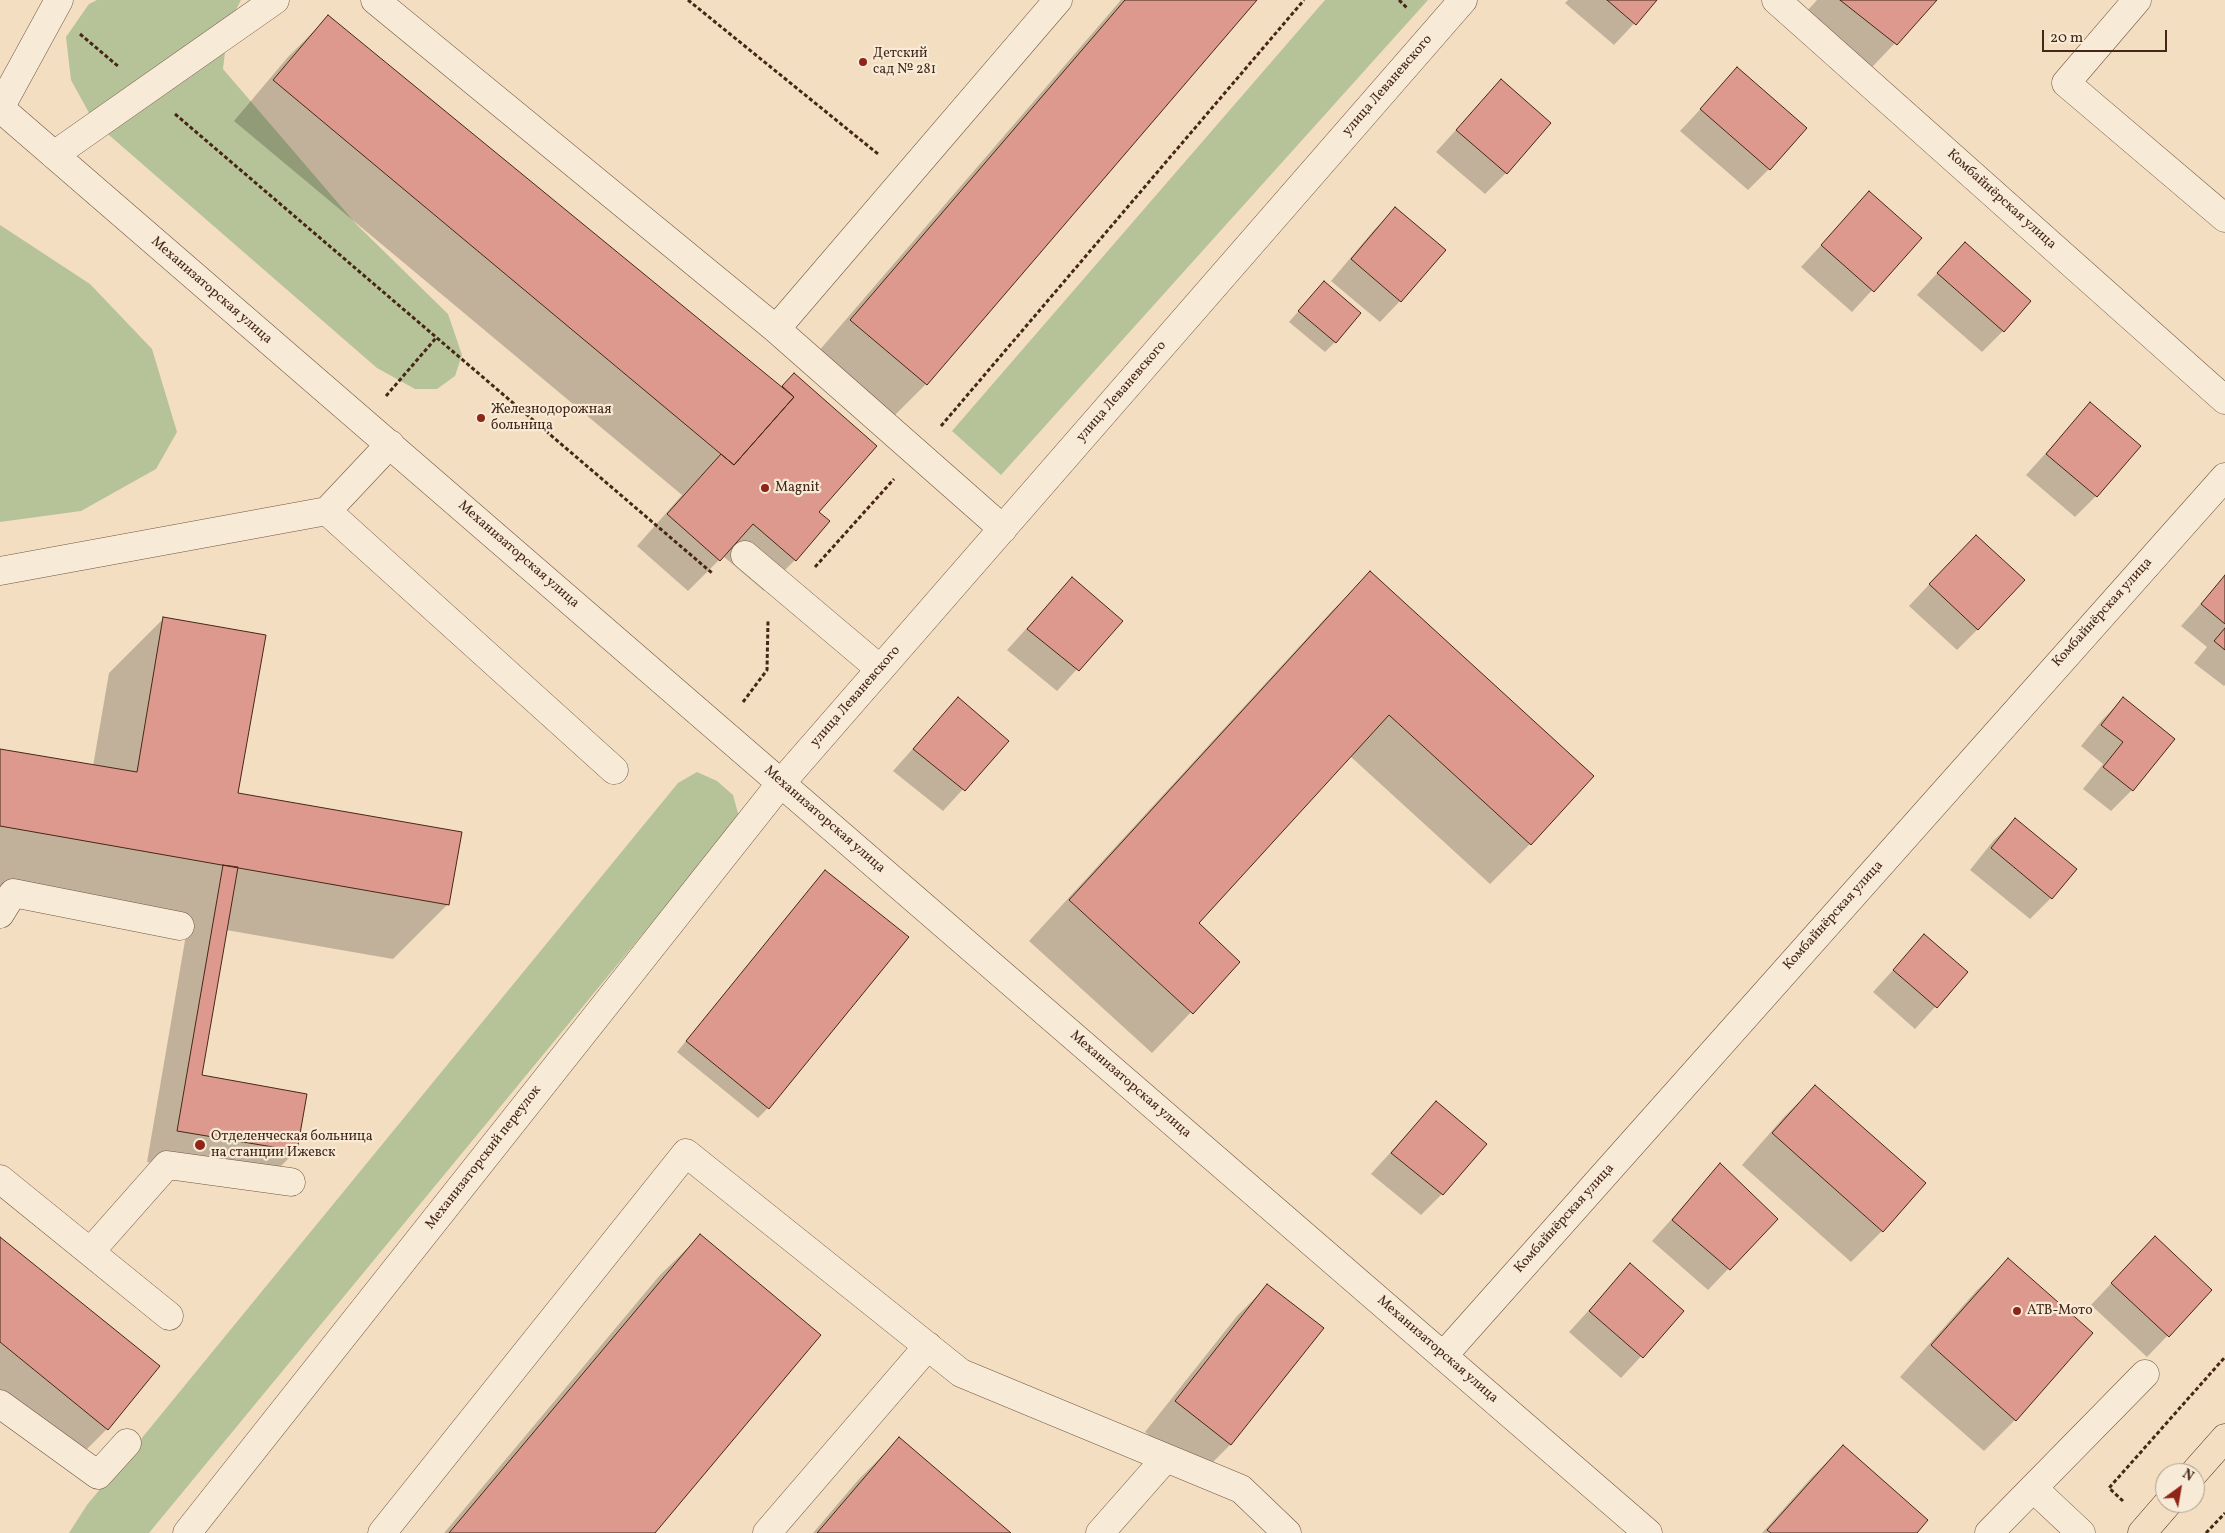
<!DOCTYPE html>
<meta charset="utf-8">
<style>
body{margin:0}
#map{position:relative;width:2225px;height:1533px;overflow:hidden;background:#f3dec1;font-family:Vollkorn,serif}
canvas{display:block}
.north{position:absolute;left:2155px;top:1463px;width:50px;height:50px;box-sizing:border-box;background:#f7ead7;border:1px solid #b09c8a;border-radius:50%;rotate:32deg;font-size:14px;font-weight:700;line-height:20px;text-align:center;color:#462717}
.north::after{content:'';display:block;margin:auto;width:18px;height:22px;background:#8f2418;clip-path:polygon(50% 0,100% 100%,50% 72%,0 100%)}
.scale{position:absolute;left:2042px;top:30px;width:125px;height:22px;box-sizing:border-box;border:2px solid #462717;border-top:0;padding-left:6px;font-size:15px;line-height:18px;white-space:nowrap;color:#462717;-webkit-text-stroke:4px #f7ead7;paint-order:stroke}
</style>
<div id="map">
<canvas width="2225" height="1533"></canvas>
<div class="north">N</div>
<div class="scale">20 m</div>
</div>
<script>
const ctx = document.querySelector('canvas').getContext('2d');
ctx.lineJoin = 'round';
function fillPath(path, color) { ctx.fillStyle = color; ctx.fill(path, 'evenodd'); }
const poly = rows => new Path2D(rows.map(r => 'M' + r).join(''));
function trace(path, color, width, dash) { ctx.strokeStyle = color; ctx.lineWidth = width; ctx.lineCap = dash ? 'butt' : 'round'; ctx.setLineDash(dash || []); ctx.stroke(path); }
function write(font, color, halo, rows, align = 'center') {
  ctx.font = font + ' Vollkorn,serif'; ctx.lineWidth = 4.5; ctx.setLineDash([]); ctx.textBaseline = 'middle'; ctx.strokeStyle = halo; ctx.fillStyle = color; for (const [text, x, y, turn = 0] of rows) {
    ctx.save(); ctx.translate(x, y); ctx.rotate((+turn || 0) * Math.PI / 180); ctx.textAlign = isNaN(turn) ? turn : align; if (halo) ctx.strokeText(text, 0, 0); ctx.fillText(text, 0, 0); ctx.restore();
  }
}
fillPath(poly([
 [97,0,241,0,228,25,223,69,357,225,448,314,462,355,455,376,437,389,415,389,377,368,94,122,71,80,66,37,89,4],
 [1325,0,1428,0,1001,475,952,431],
 [0,225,90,284,152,349,177,432,156,469,81,511,0,522],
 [697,772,717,781,733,795,739,817,149,1533,69,1533,87,1505,678,783]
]), '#b6c297');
fillPath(poly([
 [1121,0,1256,0,926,384,886,424,811,360],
 [1568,0,1656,0,1614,45,1565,3],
 [1817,0,1936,0,1856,84,1789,31],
 [328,17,781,388,794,375,817,512,829,521,795,560,764,591,723,556,688,591,637,546,682,495,234,121,288,57],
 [1738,69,1769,169,1748,190,1680,131],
 [1501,80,1506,173,1485,194,1436,152],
 [1869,193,1920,238,1852,312,1801,267],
 [1395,209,1400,301,1380,322,1331,281,1374,230],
 [1965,243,2003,331,1982,352,1917,295],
 [1324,282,1335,342,1325,352,1289,322],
 [2090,404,2139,446,2096,496,2075,517,2026,475],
 [1955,557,1978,629,1957,650,1909,606],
 [1370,573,1530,844,1490,884,1350,756,1197,923,1239,962,1152,1053,1029,941,1330,613],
 [2225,576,2225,685,2224,686,2194,663,2207,647,2181,626],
 [1072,578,1121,621,1057,691,1007,650],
 [164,618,237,794,448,904,393,959,226,930,200,1076,296,1151,265,1182,147,1162,188,923,0,891,0,750,93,766,109,673],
 [958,698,1007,741,943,811,893,771],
 [2123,699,2173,740,2132,790,2111,811,2083,789,2103,764,2081,746,2102,720],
 [2015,820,2051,898,2030,919,1970,870,1994,840],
 [825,871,768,1108,758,1118,677,1052],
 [1924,936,1967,972,1915,1029,1873,992],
 [1815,1086,1924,1183,1882,1231,1851,1262,1742,1165,1784,1117],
 [1436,1102,1442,1194,1421,1215,1371,1174],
 [1720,1165,1776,1219,1708,1290,1652,1241],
 [701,1235,653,1533,444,1533,660,1275],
 [0,1238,158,1366,107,1429,67,1469,0,1415],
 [2134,1259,2211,1290,2147,1357,2091,1305],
 [2008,1260,2092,1333,2015,1420,1984,1451,1900,1377,1977,1290],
 [1630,1265,1683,1311,1621,1378,1569,1332],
 [1268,1285,1231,1444,1200,1475,1145,1432,1237,1316],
 [899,1439,1010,1533,813,1533,859,1479],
 [1843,1446,1915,1533,1762,1533,1812,1477]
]), '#0003');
const building = poly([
 [1125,0,1257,0,927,385,850,320,1125,0],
 [1607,0,1657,0,1636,25,1607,0],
 [1840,0,1937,0,1897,45,1840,0],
 [328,15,794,397,734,465,273,80,328,15],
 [1737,67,1807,128,1770,170,1700,109,1737,67],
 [1501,79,1551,123,1507,174,1456,130,1501,79],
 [1869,191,1922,238,1874,292,1821,245,1869,191],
 [1395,207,1446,250,1401,302,1351,259,1395,207],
 [1965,242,2031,301,2004,332,1937,273,1965,242],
 [1324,281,1361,313,1336,343,1298,311,1324,281],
 [794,373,877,446,819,512,830,521,796,561,753,524,720,561,667,514,721,454,734,465,794,397,782,386,794,373],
 [2090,402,2141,446,2097,497,2046,454,2090,402],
 [1976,535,2025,580,1978,630,1929,584,1976,535],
 [1370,571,1594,776,1531,845,1389,715,1199,923,1240,962,1193,1014,1069,900,1370,571],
 [2225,575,2225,624,2201,604,2225,575],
 [1072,577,1123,621,1079,671,1027,629,1072,577],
 [163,617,266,635,238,793,462,832,449,905,0,826,0,749,137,772,163,617],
 [2225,628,2225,650,2214,641,2225,628],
 [958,697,1009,741,965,791,913,749,958,697],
 [2123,697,2175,739,2133,791,2103,767,2123,742,2101,725,2123,697],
 [2015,818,2077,869,2052,899,1991,848,2015,818],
 [223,865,238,867,202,1075,307,1094,297,1151,177,1131,223,865],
 [825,870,909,937,769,1109,686,1041,825,870],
 [1924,934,1968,972,1937,1008,1893,970,1924,934],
 [1815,1085,1926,1183,1883,1232,1772,1133,1815,1085],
 [1436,1101,1487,1144,1443,1195,1391,1153,1436,1101],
 [1720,1163,1778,1219,1730,1270,1672,1220,1720,1163],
 [700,1234,821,1335,655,1533,449,1533,700,1234],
 [2155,1236,2212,1290,2169,1337,2111,1283,2155,1236],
 [0,1237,160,1366,108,1430,0,1342,0,1237],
 [2008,1258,2093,1333,2016,1421,1931,1345,2008,1258],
 [1630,1263,1684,1311,1643,1358,1589,1311,1630,1263],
 [1267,1284,1324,1328,1231,1445,1175,1401,1267,1284],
 [899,1437,1011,1533,817,1533,899,1437],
 [1843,1445,1928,1520,1917,1533,1771,1533,1767,1530,1843,1445]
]);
fillPath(building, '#dd998d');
trace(building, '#462717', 1);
const minor = poly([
 [375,0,776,329,1003,529],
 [1776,0,2225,400],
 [2137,0,2066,83,2225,218],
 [0,108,1648,1533],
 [0,108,59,0],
 [54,155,275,0],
 [776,329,1058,0],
 [327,511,614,770],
 [745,555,880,669],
 [0,571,327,511,390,444],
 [0,914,13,893,180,926],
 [0,1179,169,1316],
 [90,1252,167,1165,291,1182],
 [1443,1356,2225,477],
 [0,1404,98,1475,127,1443],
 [2033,1488,2081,1533],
 [187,1533,781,783,1463,0],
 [382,1533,686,1153,961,1373,1241,1489,1287,1533],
 [767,1533,928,1346],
 [1100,1533,1166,1458],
 [1989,1533,2145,1374]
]);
const major = poly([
 [2194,1473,2225,1438],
 [2142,1533,2168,1503]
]);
trace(minor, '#715542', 29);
trace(major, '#462717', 29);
trace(poly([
 [688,0,878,154],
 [1399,0,1407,8],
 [80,34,119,67],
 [175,114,712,573],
 [386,396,436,338],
 [941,426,1304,0],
 [815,567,894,479],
 [743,702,767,670,768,621],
 [2123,1501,2109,1488,2225,1357],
 [2206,1533,2225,1513]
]), '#462717', 3, [4, 2.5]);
trace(minor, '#f7ead7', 28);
trace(major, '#f3dec1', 28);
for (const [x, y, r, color] of [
 [863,62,5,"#8f2418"],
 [481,418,5,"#8f2418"],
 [765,488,5,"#8f2418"],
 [200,1145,6,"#8f2418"],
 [2017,1311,5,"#8f2418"]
]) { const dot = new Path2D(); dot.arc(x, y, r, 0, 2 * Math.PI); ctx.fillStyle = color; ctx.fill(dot); trace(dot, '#f7ead7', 2); }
write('14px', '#462717', '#f7ead7', [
 ["Детский",873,54],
 ["сад № 281",873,70],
 ["Железнодорожная",491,410],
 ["больница",491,426],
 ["Magnit",775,488],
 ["Отделенческая больница",211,1137],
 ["на станции Ижевск",211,1153],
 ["АТВ-Мото",2027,1311]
], 'left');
write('14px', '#462717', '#f7ead7', [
 ["улица Леваневского",1388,86,-49],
 ["Комбайнёрская улица",2001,200,42],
 ["Механизаторская улица",211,291,41],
 ["улица Леваневского",1122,392,-49],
 ["Механизаторская улица",518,555,41],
 ["Комбайнёрская улица",2103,613,-48],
 ["улица Леваневского",856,697,-49],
 ["Механизаторская улица",824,820,41],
 ["Комбайнёрская улица",1834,916,-48],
 ["Механизаторская улица",1130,1085,41],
 ["Механизаторский переулок",484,1158,-52],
 ["Комбайнёрская улица",1565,1219,-48],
 ["Механизаторская улица",1437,1350,41]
]);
</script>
